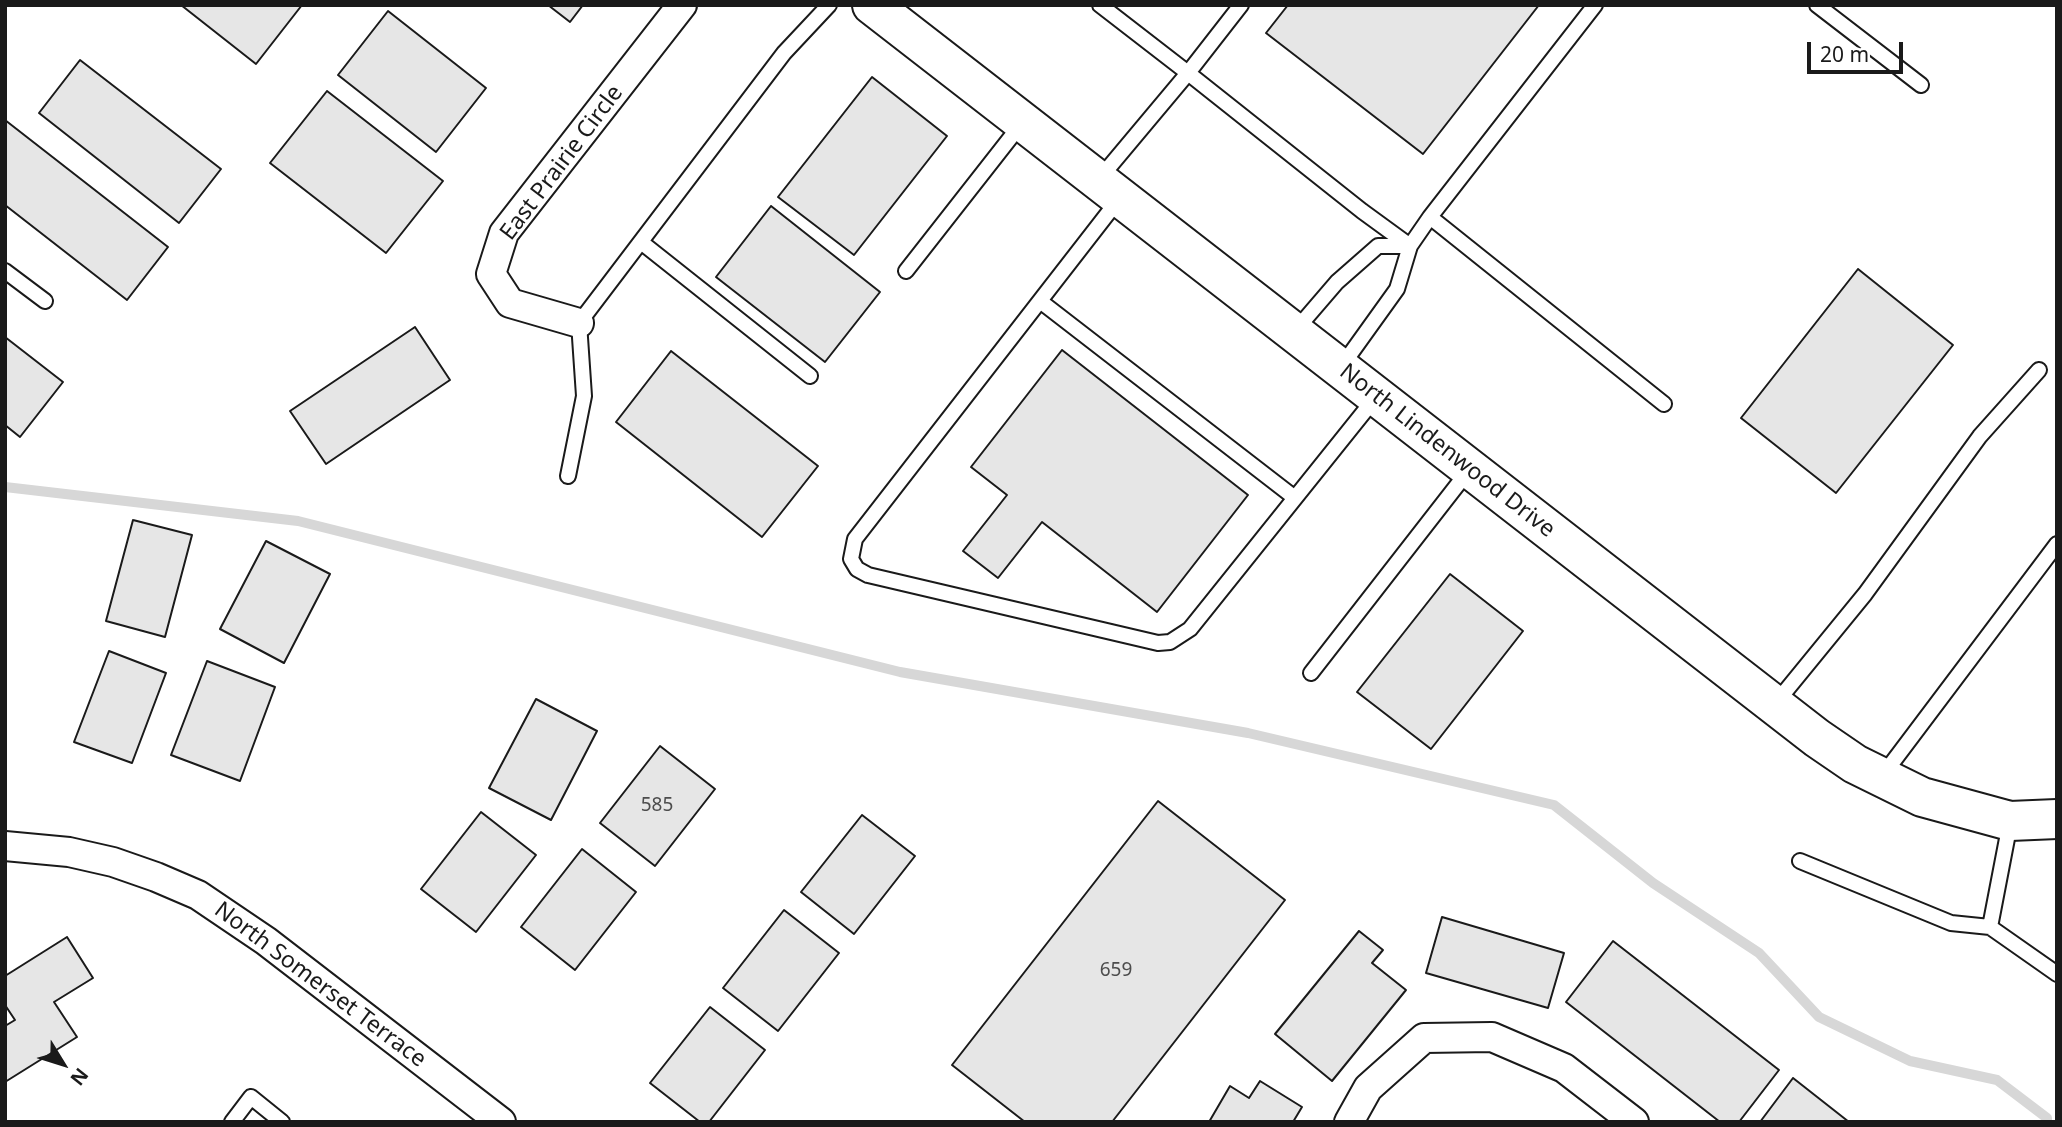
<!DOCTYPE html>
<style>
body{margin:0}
#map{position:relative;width:2062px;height:1127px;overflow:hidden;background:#fff;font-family:"Noto Sans",sans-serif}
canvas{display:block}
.frame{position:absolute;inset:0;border:7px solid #1a1a1a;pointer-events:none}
.north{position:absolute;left:28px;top:1029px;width:70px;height:70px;-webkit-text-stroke:5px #fff;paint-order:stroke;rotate:128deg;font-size:19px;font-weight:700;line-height:28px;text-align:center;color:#1a1a1a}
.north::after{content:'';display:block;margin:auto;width:24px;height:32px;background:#1a1a1a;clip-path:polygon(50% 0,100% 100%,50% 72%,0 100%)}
.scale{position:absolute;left:1807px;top:42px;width:96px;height:32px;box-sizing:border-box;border:4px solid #1a1a1a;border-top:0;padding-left:9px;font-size:21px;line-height:24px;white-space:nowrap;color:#1a1a1a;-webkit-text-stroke:5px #fff;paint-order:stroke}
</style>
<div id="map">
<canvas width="2062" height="1127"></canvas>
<div class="frame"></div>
<div class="north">N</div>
<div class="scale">20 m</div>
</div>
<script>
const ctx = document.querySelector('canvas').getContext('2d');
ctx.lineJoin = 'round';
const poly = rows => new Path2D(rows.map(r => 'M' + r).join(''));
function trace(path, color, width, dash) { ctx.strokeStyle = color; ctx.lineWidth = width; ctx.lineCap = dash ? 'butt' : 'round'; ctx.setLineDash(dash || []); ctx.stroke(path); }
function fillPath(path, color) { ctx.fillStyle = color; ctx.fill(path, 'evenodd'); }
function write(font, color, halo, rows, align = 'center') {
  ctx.font = font + ' "Noto Sans",sans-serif'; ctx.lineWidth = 5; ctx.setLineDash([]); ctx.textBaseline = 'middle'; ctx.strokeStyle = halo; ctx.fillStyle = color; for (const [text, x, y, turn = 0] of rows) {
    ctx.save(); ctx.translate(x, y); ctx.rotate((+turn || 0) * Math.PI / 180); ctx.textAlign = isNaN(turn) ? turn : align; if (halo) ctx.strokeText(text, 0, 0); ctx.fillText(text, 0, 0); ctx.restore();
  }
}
trace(poly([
 [5,487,298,521,900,672,1248,733,1554,805,1653,883,1759,953,1819,1017,1910,1061,1997,1080,2047,1118,2047,1122]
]), '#d7d7d7', 10);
const building = poly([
 [181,5,302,5,256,64,181,5],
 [548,5,583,5,570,22,548,5],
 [1288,5,1539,5,1423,154,1266,33,1288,5],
 [388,11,486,88,436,152,338,75,388,11],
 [80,60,221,169,179,223,39,113,80,60],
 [872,77,947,136,854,255,778,197,872,77],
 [327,91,443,181,386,253,270,163,327,91],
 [5,120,168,247,127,300,5,205,5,120],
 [771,206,880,292,825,362,716,277,771,206],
 [1858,269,1953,345,1836,493,1741,418,1858,269],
 [415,327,450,380,326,464,290,411,415,327],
 [5,337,63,382,20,437,5,425,5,337],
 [1062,350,1248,495,1157,612,1042,522,998,578,963,551,1007,495,971,467,1062,350],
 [671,351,818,466,762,537,616,422,671,351],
 [133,520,192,535,165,637,106,621,133,520],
 [266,541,330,574,284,663,220,629,266,541],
 [1450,574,1523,631,1431,749,1357,692,1450,574],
 [109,651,166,673,132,763,74,742,109,651],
 [207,661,275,687,240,781,171,755,207,661],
 [536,699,597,731,551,820,489,788,536,699],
 [660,746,715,789,655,866,600,823,660,746],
 [1158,801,1285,900,1112,1122,1025,1122,952,1065,1158,801],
 [481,812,536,855,476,932,421,889,481,812],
 [862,815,915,856,854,934,801,892,862,815],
 [582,849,636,892,575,970,521,927,582,849],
 [784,910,839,953,778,1031,723,988,784,910],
 [1442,917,1564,953,1548,1008,1426,973,1442,917],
 [1359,931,1383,950,1372,963,1406,990,1332,1081,1275,1034,1359,931],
 [67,937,93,978,54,1002,77,1037,5,1082,5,1026,15,1020,5,1005,5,976,67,937],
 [1613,941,1779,1070,1739,1122,1720,1122,1566,1002,1613,941],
 [710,1007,765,1050,709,1122,700,1122,650,1083,710,1007],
 [1793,1078,1849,1122,1760,1122,1793,1078],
 [1260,1081,1302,1107,1293,1122,1209,1122,1230,1086,1249,1098,1260,1081]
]);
fillPath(building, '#e6e6e6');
trace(building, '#1a1a1a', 2);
const lane = poly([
 [1100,5,1188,73,1100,178],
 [1241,5,1188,73,1362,211,1410,246],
 [1817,5,1921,85],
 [1119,199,855,539,851,559,857,569,868,575,1158,643,1170,642,1190,629,1376,397],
 [1430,217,1664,404],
 [641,242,810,376],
 [5,271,45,301],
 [906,271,1022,123],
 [1040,301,1295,498],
 [1294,332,1337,282,1378,246,1410,246],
 [1341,367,1397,289,1410,246,1430,217,1595,5],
 [568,476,584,396,579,323,784,53,829,5],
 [1311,673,1469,470],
 [1775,704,1865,594,1980,436,2039,370],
 [1883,775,2057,544],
 [1800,861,1951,923,1990,927,2010,823],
 [1990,927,2057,974],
 [232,1122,251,1097,282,1122]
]);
const street = poly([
 [579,323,510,303,491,274,504,233,682,5],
 [5,846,69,852,113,862,156,877,198,895,266,941,501,1122],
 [1349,1122,1368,1088,1424,1038,1492,1037,1564,1068,1634,1122]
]);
const secondary = poly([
 [872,5,1817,738,1855,764,1922,797,2010,821,2057,819]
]);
trace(lane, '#1a1a1a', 18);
trace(street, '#1a1a1a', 32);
trace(secondary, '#1a1a1a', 42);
trace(lane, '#fff', 14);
trace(street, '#fff', 28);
trace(secondary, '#fff', 38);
write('19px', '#4d4d4d', null, [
 ["585",657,806],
 ["659",1116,971]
]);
write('23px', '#1a1a1a', '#fff', [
 ["East Prairie Circle",562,163,-53],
 ["North Lindenwood Drive",1447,451,38],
 ["North Somerset Terrace",320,985,37]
]);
</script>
